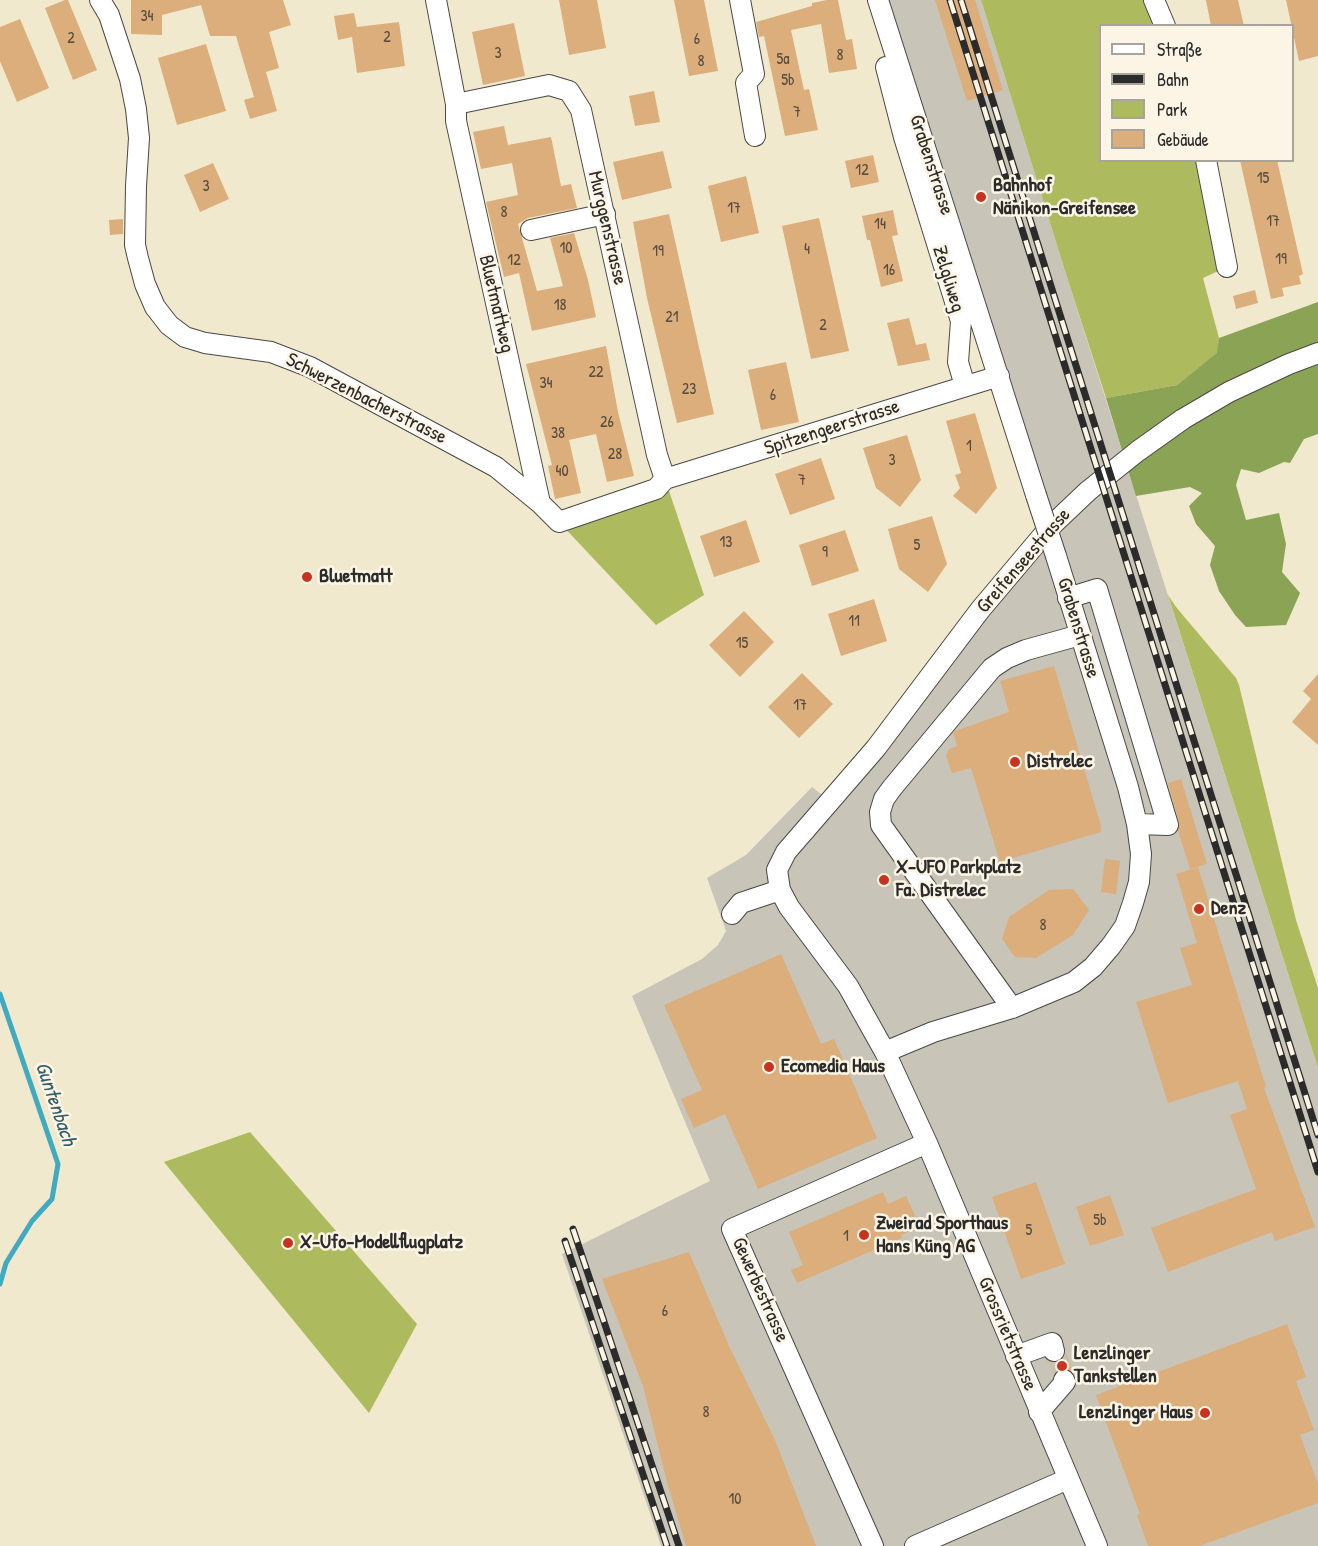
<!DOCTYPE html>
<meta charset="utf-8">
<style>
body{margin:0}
#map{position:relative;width:1318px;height:1546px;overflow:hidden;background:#f1e9cd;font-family:"Patrick Hand",sans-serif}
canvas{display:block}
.legend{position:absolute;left:1099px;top:24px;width:195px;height:138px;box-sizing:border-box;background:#fcf5e5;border:2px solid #a8a49b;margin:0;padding:8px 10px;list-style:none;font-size:18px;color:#2b2b2b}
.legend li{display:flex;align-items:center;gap:12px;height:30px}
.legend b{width:30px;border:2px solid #a8a49b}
</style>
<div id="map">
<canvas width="1318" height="1546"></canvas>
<ul class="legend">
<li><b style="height:8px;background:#fff"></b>Straße</li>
<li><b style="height:8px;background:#2b2b2b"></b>Bahn</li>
<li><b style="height:16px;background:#adbb5e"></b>Park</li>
<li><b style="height:16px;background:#dbae7c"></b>Gebäude</li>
</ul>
</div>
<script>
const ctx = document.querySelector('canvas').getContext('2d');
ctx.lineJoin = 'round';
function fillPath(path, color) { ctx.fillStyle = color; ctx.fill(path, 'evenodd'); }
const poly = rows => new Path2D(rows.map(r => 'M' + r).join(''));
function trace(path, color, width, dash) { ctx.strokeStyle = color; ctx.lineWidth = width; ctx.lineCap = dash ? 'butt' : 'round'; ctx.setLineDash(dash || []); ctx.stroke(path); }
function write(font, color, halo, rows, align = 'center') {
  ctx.font = font + ' "Patrick Hand",sans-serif'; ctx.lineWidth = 5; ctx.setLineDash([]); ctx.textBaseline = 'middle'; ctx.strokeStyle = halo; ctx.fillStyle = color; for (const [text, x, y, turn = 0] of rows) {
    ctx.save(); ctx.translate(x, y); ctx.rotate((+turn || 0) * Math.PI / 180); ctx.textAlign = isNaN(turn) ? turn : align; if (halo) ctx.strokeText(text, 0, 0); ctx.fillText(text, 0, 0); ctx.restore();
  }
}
fillPath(poly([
 [878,0,981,0,1065,271,1318,1068,1318,1546,661,1546,562,1254,710,1181,632,996,702,959,718,945,726,931,707,878,746,855,812,787,830,801,1050,527]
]), '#c8c4b8');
fillPath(poly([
 [981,0,1154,0,1165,25,1100,26,1100,160,1206,161,1227,267,1203,278,1219,338,1218,353,1177,385,1106,398,1065,271],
 [665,479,704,595,656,625,559,522],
 [1168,595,1176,607,1236,678,1239,685,1296,920,1318,988,1318,1068],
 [250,1132,417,1324,369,1413,164,1162]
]), '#adbb5e');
fillPath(poly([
 [1318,302,1318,434,1304,439,1290,463,1284,462,1259,473,1241,469,1236,485,1246,520,1279,513,1286,544,1282,572,1300,593,1286,625,1246,627,1235,615,1219,591,1210,565,1215,546,1196,524,1189,506,1202,493,1190,487,1136,496,1106,398,1177,385,1217,353,1219,338]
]), '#8aa355');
trace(poly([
 [0,994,58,1164,52,1199,32,1221,6,1263,0,1284]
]), '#40abc0', 5);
fillPath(poly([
 [65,0,68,0,97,70,73,80,45,8],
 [131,0,283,0,291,25,269,32,279,68,266,72,277,111,250,119,244,100,254,97,236,36,210,36,201,5,162,15,162,35,131,34],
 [559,0,597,0,606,48,569,55],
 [674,0,704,0,718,71,689,76],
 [827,0,838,0,846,40,852,39,857,69,829,73,821,24,791,30,804,90,809,89,818,130,785,136,764,36,759,37,756,22,812,6,812,3],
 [935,0,975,0,1003,90,967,101],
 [1206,0,1238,0,1244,26,1211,26],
 [1286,0,1318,0,1318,56,1299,61],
 [354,13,357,27,399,22,405,66,357,73,352,37,338,40,334,16],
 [20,19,49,88,17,102,0,61,0,27],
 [514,23,525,76,483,85,472,32],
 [206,44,226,111,177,125,158,58],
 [654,91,660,122,635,126,629,96],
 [504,126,508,145,551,137,561,186,571,184,577,208,528,218,518,224,537,291,563,286,550,238,574,233,588,280,596,317,532,331,519,273,504,277,486,202,518,195,512,163,481,169,473,132],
 [663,151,672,188,622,200,613,162],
 [873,155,879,182,851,188,845,161],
 [1240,160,1277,160,1303,274,1299,276,1301,284,1282,288,1284,296,1271,299],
 [213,163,229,199,200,212,184,175],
 [746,176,759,233,721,242,708,186],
 [893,210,898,235,892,236,903,281,881,287,870,240,867,240,862,216],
 [669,214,714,414,677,423,647,298,633,222],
 [819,218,849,351,811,359,782,226],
 [123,219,123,234,110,235,109,220],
 [1255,290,1258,303,1236,309,1233,296],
 [909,318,916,345,926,343,930,360,898,366,887,323],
 [606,346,618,412,634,476,607,482,596,434,569,440,581,493,555,499,548,466,552,465,526,364],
 [786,362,799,422,761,430,748,370],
 [975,413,997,488,976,514,953,496,960,488,955,475,961,473,946,421],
 [907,435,921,480,900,507,876,488,863,448],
 [821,458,835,499,790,515,775,474],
 [932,516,947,564,928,592,899,569,888,529],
 [746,520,760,562,714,577,700,536],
 [845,530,859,571,812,586,799,545],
 [874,599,887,641,841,656,828,614],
 [744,611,774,642,740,677,709,645],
 [1054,666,1101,826,1101,832,1000,862,971,768,952,773,946,756,949,749,957,746,953,733,955,731,1009,712,1000,681],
 [802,673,833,704,799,738,768,707],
 [1318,674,1318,745,1292,722,1311,699,1303,691],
 [1181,779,1207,864,1190,869,1178,831,1179,822,1168,783],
 [1105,859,1120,861,1116,894,1101,892],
 [1198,867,1266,1087,1264,1088,1315,1227,1275,1241,1272,1232,1168,1272,1151,1228,1256,1189,1230,1115,1247,1109,1238,1081,1168,1103,1136,1002,1192,985,1180,948,1197,943,1176,874],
 [1073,889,1089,910,1073,935,1036,958,1015,957,1002,939,1009,917,1049,890],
 [781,954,821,1044,834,1039,877,1138,758,1189,725,1114,694,1128,681,1099,702,1090,664,1005],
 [1036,1182,1065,1264,1021,1279,992,1197],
 [883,1192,888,1204,906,1196,920,1227,901,1235,902,1238,797,1283,791,1270,803,1265,789,1232],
 [1110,1195,1124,1235,1090,1246,1076,1207],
 [689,1252,729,1346,775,1440,816,1546,686,1546,667,1482,643,1386,602,1279],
 [1287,1324,1306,1377,1296,1381,1314,1430,1300,1435,1318,1484,1318,1503,1199,1546,1148,1546,1137,1515,1140,1514,1096,1395],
 [1066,1353,1073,1373,1064,1368,1058,1370,1054,1374,1049,1362,1056,1363,1062,1360]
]), '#dbae7c');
trace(poly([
 [1054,1351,1064,1380]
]), '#c9c3ad', 20, [20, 10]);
const minor = poly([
 [100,0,109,15,130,79,136,109,139,138,136,186,135,245,138,258,145,284,155,307,169,325,185,337,205,343,271,352,310,367,496,467,540,503,559,522,656,489,665,479],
 [436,0,456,104,456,121,540,503],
 [740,0,754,74,746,83,755,136],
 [878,0,1036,495],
 [1154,0,1165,26],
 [886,67,904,137,961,321,958,362,965,386],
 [456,104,549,85,569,91,581,110,657,455,665,479],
 [1206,160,1227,267],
 [531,230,605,214],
 [665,479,999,376],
 [1068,598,1097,589,1168,825,1137,824],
 [732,914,741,903,780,890],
 [1012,1008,881,825,880,812,884,799,892,788,992,668,1007,658,1026,650,1080,635],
 [885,1052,933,1032,1012,1008,1074,982,1093,967,1111,946,1125,926,1133,903,1139,882,1141,854,1137,824,1128,787,1056,556],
 [1016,1356,1052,1343,1054,1351],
 [1039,1412,1065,1382,1064,1380],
 [873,1546,732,1229,927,1143],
 [915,1546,1068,1479],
 [1097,1546,927,1143,885,1052,848,986,789,907,780,890,777,870,786,852,876,748,980,610,1050,527,1088,491,1138,451,1183,419,1229,392,1289,364,1318,353]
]);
trace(minor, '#494843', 22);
trace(minor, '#fff', 20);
const rail = poly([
 [950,0,1318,1172],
 [961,0,1318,1135],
 [573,1229,679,1546],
 [565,1241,667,1546]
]);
trace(rail, '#2b2b2b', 7);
trace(rail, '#fcf5e5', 4.5, [14]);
const minorBridge = poly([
 [1036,495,1056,556]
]);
trace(minorBridge, '#494843', 22, []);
trace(minorBridge, '#fff', 20);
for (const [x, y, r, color] of [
 [981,197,6,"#c8321e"],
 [307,577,6,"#c8321e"],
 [1015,762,6,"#c8321e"],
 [884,880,6,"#c8321e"],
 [1199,909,6,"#c8321e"],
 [769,1067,6,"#c8321e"],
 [864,1235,6,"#c8321e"],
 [288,1243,6,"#c8321e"],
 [1062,1366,6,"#c8321e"],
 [1205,1413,6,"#c8321e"]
]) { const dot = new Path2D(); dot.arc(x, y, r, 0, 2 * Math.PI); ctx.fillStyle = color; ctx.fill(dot); trace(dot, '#fcf5e5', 2); }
write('16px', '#574c3f', null, [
 ["34",147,17],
 ["2",387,38],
 ["2",71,39],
 ["6",697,40],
 ["3",498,54],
 ["8",840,56],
 ["5a",783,60],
 ["8",701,62],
 ["5b",788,81],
 ["7",797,113],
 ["12",862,171],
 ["15",1263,179],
 ["3",206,187],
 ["17",734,209],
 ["8",504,213],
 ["17",1273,222],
 ["14",880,225],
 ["10",566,249],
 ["4",807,250],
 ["19",658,252],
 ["19",1281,260],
 ["12",514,261],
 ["16",889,271],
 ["18",560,306],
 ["21",672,318],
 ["2",823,326],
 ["22",596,373],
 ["34",546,384],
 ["23",689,390],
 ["6",773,396],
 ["26",607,423],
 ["38",558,434],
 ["1",969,447],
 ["28",615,455],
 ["3",892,461],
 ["40",562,472],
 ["7",802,481],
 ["13",726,543],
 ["5",917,546],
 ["9",825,553],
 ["11",854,622],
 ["15",742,644],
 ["17",800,706],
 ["8",1043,926],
 ["5b",1100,1221],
 ["5",1029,1231],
 ["1",846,1237],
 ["6",665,1312],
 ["8",706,1413],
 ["10",735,1500]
]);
write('20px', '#2b2b2b', '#fcf5e5', [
 ["Grabenstrasse",931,165,72],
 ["Murggenstrasse",607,228,77],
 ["Zelgliweg",948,279,73],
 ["Bluetmattweg",496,304,77],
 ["Schwerzenbacherstrasse",366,399,27],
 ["Spitzengeerstrasse",832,428,-18],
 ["Greifenseestrasse",1024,561,-49],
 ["Grabenstrasse",1078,628,73],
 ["Gewerbestrasse",760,1290,66],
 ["Grossrietstrasse",1007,1334,67]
]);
write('bold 20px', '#2b2b2b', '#fcf5e5', [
 ["Bahnhof",993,186],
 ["Nänikon-Greifensee",993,209],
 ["Bluetmatt",319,577],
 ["Distrelec",1027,762],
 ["X-UFO Parkplatz",896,868],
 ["Fa. Distrelec",896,891],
 ["Denz",1211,909],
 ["Ecomedia Haus",781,1067],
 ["Zweirad Sporthaus",876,1224],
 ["Hans Küng AG",876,1247],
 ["X-Ufo-Modellflugplatz",300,1243],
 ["Lenzlinger",1074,1354],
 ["Tankstellen",1074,1377],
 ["Lenzlinger Haus",1193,1413,"right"]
], 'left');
write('italic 21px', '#335e67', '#fcf5e5', [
 ["Guntenbach",55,1104,71]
]);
</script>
